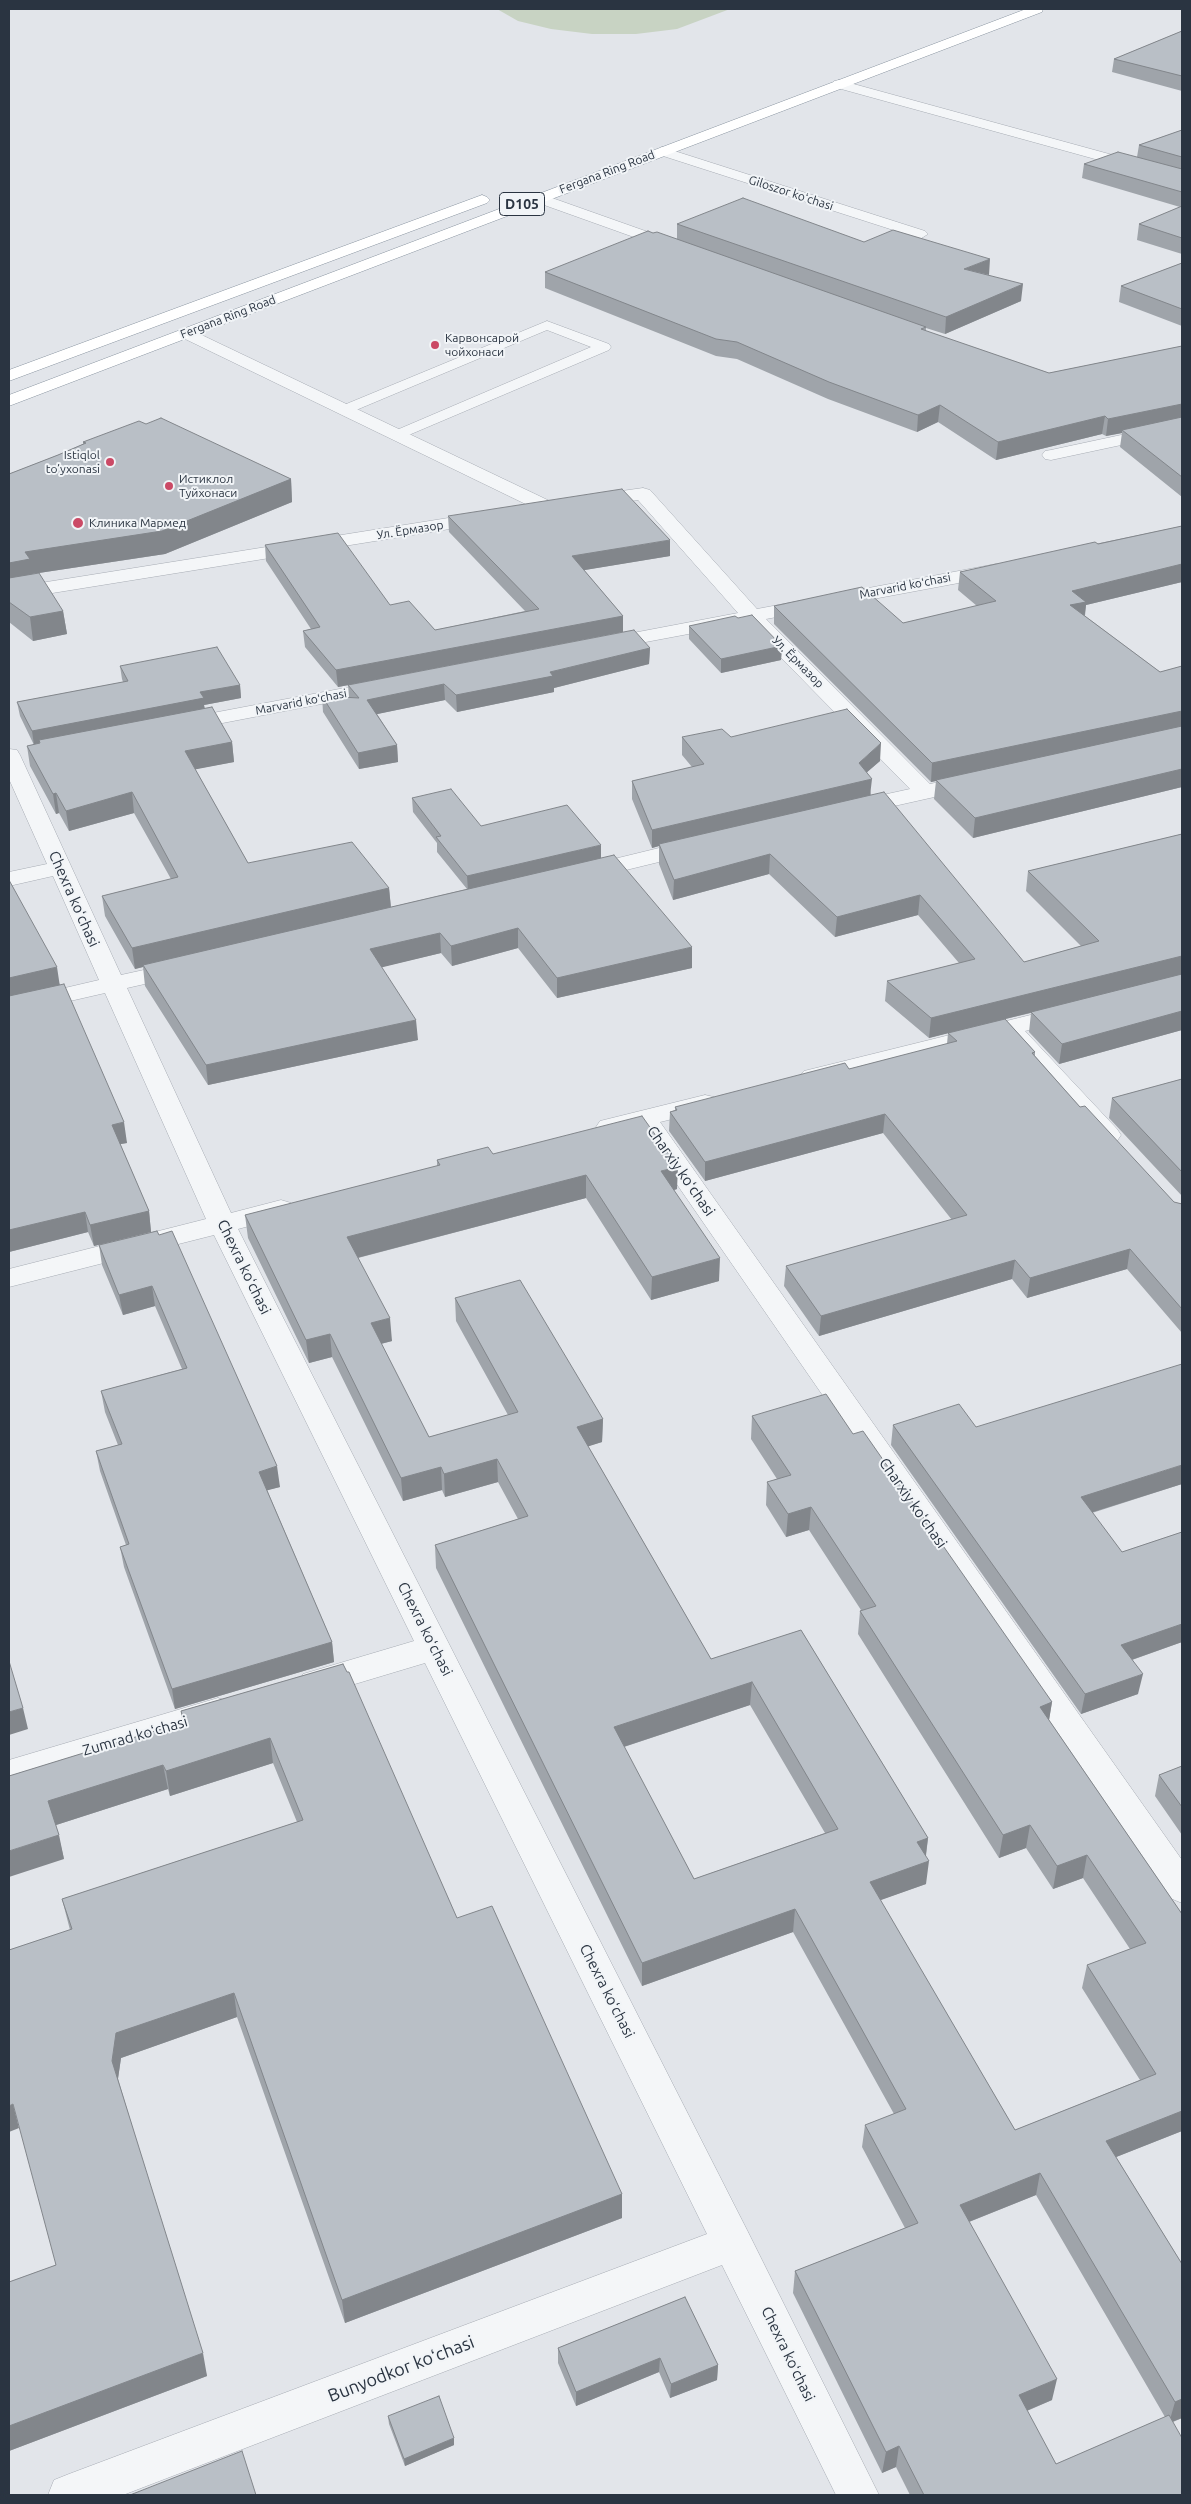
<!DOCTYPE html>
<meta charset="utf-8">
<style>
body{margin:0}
#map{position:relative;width:1191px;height:2504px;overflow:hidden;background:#e2e5ea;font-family:Ubuntu,sans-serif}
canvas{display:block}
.frame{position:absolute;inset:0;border:10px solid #2a3441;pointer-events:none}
</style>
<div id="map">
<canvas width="1191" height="2504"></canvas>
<div class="frame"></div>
</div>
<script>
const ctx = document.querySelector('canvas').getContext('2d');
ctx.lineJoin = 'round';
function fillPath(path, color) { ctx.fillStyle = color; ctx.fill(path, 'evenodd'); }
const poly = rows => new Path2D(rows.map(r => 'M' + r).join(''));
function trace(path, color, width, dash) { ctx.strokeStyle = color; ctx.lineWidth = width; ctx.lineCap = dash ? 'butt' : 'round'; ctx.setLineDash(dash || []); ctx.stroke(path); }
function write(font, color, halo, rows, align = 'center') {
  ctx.font = font + ' Ubuntu,sans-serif'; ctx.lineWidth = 4; ctx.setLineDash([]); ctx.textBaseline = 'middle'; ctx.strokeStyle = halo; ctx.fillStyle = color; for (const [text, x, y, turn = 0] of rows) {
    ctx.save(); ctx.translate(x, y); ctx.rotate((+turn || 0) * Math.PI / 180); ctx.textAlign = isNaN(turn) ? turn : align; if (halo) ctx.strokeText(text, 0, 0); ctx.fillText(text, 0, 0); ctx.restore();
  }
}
fillPath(poly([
 [497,9,730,9,677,29,636,34,592,34,551,29,518,21]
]), '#c8d3c3');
const lane = poly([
 [547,321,609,344,611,347,609,350,397,440,389,435,392,432,591,347,547,330,349,413,344,415,336,410,339,407,547,321]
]);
const street = poly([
 [839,80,1182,174,1182,183,834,87,832,84,834,81,839,80],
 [662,147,925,231,928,234,920,239,915,237,657,154,655,151,662,147],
 [538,193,682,244,684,247,676,252,670,250,533,201,530,198,538,193],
 [187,328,556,504,558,508,556,512,542,512,181,337,179,333,181,329,187,328],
 [1182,422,1182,432,1051,460,1045,459,1042,455,1045,451,1051,450,1182,422],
 [643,488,650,490,757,609,996,564,1003,566,1006,570,1003,574,996,576,766,619,930,784,971,775,979,777,982,782,979,787,854,815,846,813,843,808,846,803,910,789,747,623,603,650,596,648,593,644,596,640,738,613,638,500,593,507,586,505,584,501,586,497,593,495,643,488],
 [486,512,493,514,495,518,493,522,9,600,9,588,486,512],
 [387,680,394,682,397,686,394,690,181,731,173,730,170,725,173,720,181,719,387,680],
 [9,749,17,750,20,755,121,975,180,962,189,964,192,969,189,974,127,988,231,1213,281,1200,291,1203,294,1209,291,1215,238,1229,747,2230,879,2495,836,2495,722,2265,123,2495,48,2495,54,2480,69,2474,707,2234,425,1663,315,1696,303,1692,299,1683,303,1674,414,1641,214,1235,9,1287,9,1269,206,1219,105,993,9,1015,9,1001,99,980,53,876,9,886,9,872,47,864,9,779,9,749],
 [696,839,704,841,707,846,704,851,585,880,577,878,573,873,577,868,696,839],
 [1067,1006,1076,1008,1079,1013,1076,1018,1025,1031,1117,1129,1121,1135,1117,1141,1108,1143,1099,1141,1003,1036,813,1084,804,1081,800,1076,804,1071,1067,1006],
 [705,1095,714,1097,718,1103,714,1109,660,1122,1182,1860,1182,1903,1170,1898,638,1128,609,1135,600,1133,596,1127,600,1121,705,1095],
 [218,1698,230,1702,234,1711,230,1720,9,1786,9,1760,218,1698]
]);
const highway = poly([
 [1026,9,1043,9,1042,12,9,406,9,395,1026,9],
 [482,195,487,197,490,200,487,203,9,381,9,370,482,195]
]);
trace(lane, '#a7acb4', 1);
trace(street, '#a7acb4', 1);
trace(highway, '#8994a0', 1);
fillPath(lane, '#f4f6f8');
fillPath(street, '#f4f6f8');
fillPath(highway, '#fff');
fillPath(poly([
 [1182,31,1182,91,1112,72,1114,59],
 [1182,130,1182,254,1137,240,1139,224,1180,207,1082,178,1084,164,1137,157,1139,145],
 [677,224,864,242,989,275,1021,301,945,334,926,328,926,331,1049,373,1182,346,1182,497,1120,447,1122,433,1106,436,1102,434,996,460,938,422,917,432,828,399,737,359,716,356,545,288,545,272,653,233,677,239],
 [1182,263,1182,326,1119,302,1121,286],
 [146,424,291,479,292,502,165,554,32,574,63,611,67,634,33,641,9,622,9,474,58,455,83,444,83,442],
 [448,516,670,556,584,570,623,616,623,632,338,687,305,647,303,631,311,629,266,561,265,545,390,605,435,630,525,611,449,532],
 [1182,526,1182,582,1086,605,1085,616,1160,672,1182,666,1182,787,973,838,934,799,936,781,931,782,774,624,774,606,903,623,977,606,958,590,960,572],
 [738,618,782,646,781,660,721,673,689,639,689,626],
 [650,648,649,664,554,688,554,692,457,712,445,700,377,714,397,745,398,762,359,769,323,712,322,696,349,697,348,685],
 [120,666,240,685,241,698,204,705,205,709,232,742,234,762,195,769,248,863,389,888,391,907,467,889,437,852,437,843,413,812,412,798,481,826,601,858,692,968,557,998,518,948,452,966,441,953,381,967,418,1040,208,1085,145,986,143,967,135,969,105,916,102,896,171,879,134,813,69,831,59,813,56,814,30,766,27,746,34,745,20,716,17,702,123,682,122,679],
 [682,737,731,737,880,761,867,772,871,795,1024,962,1081,946,1026,891,1028,871,1182,834,1182,1030,1059,1064,1029,1032,1031,1013,1005,1019,1035,1052,1035,1056,1080,1107,1174,1202,1182,1204,1182,1333,1127,1269,1027,1298,1012,1279,819,1336,784,1286,786,1266,952,1220,883,1133,705,1181,669,1131,670,1112,675,1110,675,1107,849,1069,947,1044,948,1033,929,1038,885,1001,887,981,959,963,918,915,835,937,769,874,673,900,659,864,659,846,652,848,632,799,632,781,692,767,682,755],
 [9,880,60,985,127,1143,120,1144,149,1211,151,1232,94,1246,88,1232,9,1252],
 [1182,1079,1182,1196,1109,1118,1112,1098],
 [493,1154,677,1189,674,1190,719,1281,651,1300,586,1198,358,1258,392,1341,381,1344,429,1437,508,1415,456,1321,455,1298,603,1419,602,1442,588,1446,711,1659,801,1630,928,1838,926,1856,926,1884,880,1900,1015,2130,1140,2080,1082,1988,1087,1965,1130,1949,1083,1878,1053,1889,1026,1848,999,1858,858,1634,860,1611,861,1610,809,1530,786,1537,766,1505,767,1482,777,1479,751,1439,752,1416,853,1434,1052,1702,1049,1720,1182,1914,1182,2131,1116,2157,1182,2264,1182,2418,1173,2422,1182,2495,910,2495,896,2467,882,2473,793,2293,795,2271,905,2228,862,2147,865,2125,894,2114,793,1932,642,1986,436,1568,435,1545,518,1519,498,1482,445,1497,442,1490,403,1501,332,1357,309,1363,248,1238,245,1215,437,1166,437,1160],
 [750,1705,825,1833,694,1879,624,1747],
 [1036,2195,1165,2417,1056,2464,1027,2411,1052,2400,969,2222],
 [157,1231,280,1487,267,1490,332,1642,334,1662,175,1709,124,1567,120,1547,126,1545,100,1471,96,1451,118,1445,105,1412,101,1391,182,1369,155,1306,123,1315,102,1265,99,1245],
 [893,1425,976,1427,1182,1484,1092,1513,1122,1552,1182,1532,1182,1642,1132,1660,1138,1694,1081,1714,891,1445],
 [343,1664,457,1918,622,2194,622,2218,345,2323,237,2017,121,2058,118,2079,207,2376,9,2451,9,2282,56,2265,9,1950,70,1930,62,1899,297,1822,273,1763,170,1796,168,1789,56,1825,64,1859,9,1776,182,1723,181,1711],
 [1182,1766,1182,1835,1155,1796,1159,1775],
 [685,2297,718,2365,717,2380,670,2398,659,2372,576,2406,558,2363,558,2348],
 [388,2416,454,2445,405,2466,389,2424]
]), '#9fa4aa');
fillPath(poly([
 [990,259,989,275,964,269],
 [1023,284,1021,301,945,334,946,317],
 [1182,404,1182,421,1122,430,1122,433,1106,436,1108,419],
 [940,405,938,422,917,432,918,415],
 [1105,416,1102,434,996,460,998,442],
 [291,479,292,502,165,554,32,574,9,587,9,563,25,552],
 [670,540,670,556,573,572,572,556],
 [1182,564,1182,582,1086,605,1084,620,1068,624,1072,591],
 [63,611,67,634,33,641,30,617],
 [623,616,623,632,338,687,336,670],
 [782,646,781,660,721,673,721,659],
 [650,648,649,664,554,688,554,692,457,712,456,695],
 [444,684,445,700,368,716,367,700],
 [240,685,241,698,204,705,205,712,39,740,39,744,34,745,32,731,200,692],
 [1182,711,1182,730,936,780,936,781,931,782,932,763],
 [232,742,234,762,187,771,185,751],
 [881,743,880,761,858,780,859,763],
 [397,745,398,762,359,769,358,753],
 [1182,769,1182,787,973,838,975,818],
 [872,779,870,796,659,844,659,846,652,848,652,830],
 [132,792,134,813,69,831,66,811],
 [56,793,59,813,56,814,53,794],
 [601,845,601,859,468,891,467,876],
 [770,854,769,874,673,900,674,880],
 [389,888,391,909,143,965,143,967,135,969,132,948],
 [920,895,918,915,835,937,837,917],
 [518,928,518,948,452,966,451,946],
 [440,933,441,953,371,970,370,949],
 [692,947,692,968,557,998,557,978],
 [1182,956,1182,975,929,1038,931,1018],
 [57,967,60,987,9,999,9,978],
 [1182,1011,1182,1030,1059,1064,1062,1044],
 [416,1020,418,1040,208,1085,206,1065],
 [885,1114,883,1133,705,1181,705,1162],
 [124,1122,127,1143,115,1145,112,1125],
 [678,1167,677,1189,661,1194,661,1171],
 [586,1175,586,1198,349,1260,347,1237],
 [149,1211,151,1232,94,1246,90,1225],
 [85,1212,88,1232,9,1252,9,1230],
 [1130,1249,1127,1269,1027,1298,1030,1278],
 [720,1258,719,1281,651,1300,652,1277],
 [1015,1260,1012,1279,819,1336,821,1316],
 [152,1286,155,1306,123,1315,119,1295],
 [390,1318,392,1341,372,1346,371,1323],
 [330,1334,332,1357,309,1363,306,1340],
 [603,1419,602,1442,577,1450,577,1427],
 [497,1459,498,1482,445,1497,444,1474],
 [1182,1465,1182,1484,1077,1517,1081,1497],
 [277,1466,280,1487,261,1492,259,1472],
 [441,1467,442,1490,403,1501,401,1478],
 [811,1507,809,1530,786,1537,788,1514],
 [1182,1624,1182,1642,1117,1665,1121,1645],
 [332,1642,334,1662,175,1709,172,1689],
 [1143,1674,1138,1694,1081,1714,1085,1694],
 [752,1682,750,1705,614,1750,614,1727],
 [1052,1702,1048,1726,1040,1707],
 [23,1708,28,1729,9,1735,9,1712],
 [270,1738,273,1763,170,1796,166,1771],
 [163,1765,168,1789,53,1826,48,1801],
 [1030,1825,1026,1848,999,1858,1003,1835],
 [59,1835,64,1859,9,1877,9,1851],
 [928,1838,925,1861,917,1842],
 [1087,1855,1083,1878,1053,1889,1057,1866],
 [929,1861,926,1884,867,1905,870,1882],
 [795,1909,793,1932,642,1986,642,1963],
 [234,1993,237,2017,121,2058,117,2085,112,2061,116,2033],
 [13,2104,19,2128,9,2132,9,2106],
 [1182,2111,1182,2131,1101,2163,1106,2141],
 [1040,2173,1036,2195,956,2227,960,2205],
 [622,2194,622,2218,345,2323,342,2300],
 [203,2353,207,2376,9,2451,9,2426],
 [660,2358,659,2372,576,2406,576,2392],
 [718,2365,717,2380,670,2398,671,2384],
 [1057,2379,1052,2400,1014,2416,1019,2395],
 [1182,2399,1182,2418,1169,2423,1175,2402],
 [454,2438,454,2445,405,2466,404,2459],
 [899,2446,896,2467,882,2473,886,2452]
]), '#82868b');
const building = poly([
 [1182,31,1182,76,1114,59,1182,31],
 [1182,130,1182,157,1139,145,1182,130],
 [1118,152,1182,169,1182,192,1084,164,1118,152],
 [743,198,864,242,893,230,990,259,964,269,1023,284,946,317,677,224,743,198],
 [1182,206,1182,238,1139,224,1182,206],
 [648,231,653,233,657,232,926,327,921,329,1049,373,1182,346,1182,404,1108,419,1105,416,998,442,940,405,918,415,829,382,737,342,716,339,545,272,648,231],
 [1182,263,1182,309,1121,286,1182,263],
 [1182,417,1182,477,1122,430,1182,417],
 [161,418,291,479,162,531,25,552,30,559,9,563,9,474,58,455,86,443,83,442,139,421,146,424,161,418],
 [622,489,670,540,572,556,623,616,336,670,303,631,320,627,265,545,338,533,390,605,409,601,435,630,539,609,448,516,622,489],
 [1182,526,1182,564,1072,591,1086,602,1070,605,1160,672,1182,666,1182,711,932,763,774,606,862,587,903,623,996,601,960,572,1095,542,1098,544,1182,526],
 [39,573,63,611,30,617,9,602,9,578,39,573],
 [752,615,782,646,721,659,689,626,735,616,738,618,752,615],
 [634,630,650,648,550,672,553,676,456,695,444,684,367,700,397,745,358,753,322,696,359,698,348,685,634,630],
 [217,647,240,685,200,692,204,698,32,731,17,702,128,681,120,666,217,647],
 [212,707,232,742,185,751,248,863,352,842,389,888,132,948,102,896,178,877,132,792,66,811,56,793,53,794,27,746,40,743,39,740,212,707],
 [847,709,881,743,859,763,872,779,652,830,632,781,704,764,682,737,722,729,731,737,847,709],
 [1182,726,1182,769,975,818,936,780,1182,726],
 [451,789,481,826,567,805,601,845,467,876,436,837,441,836,412,798,451,789],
 [884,792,1024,962,1099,941,1028,871,1182,834,1182,956,931,1018,887,981,975,959,920,895,837,917,770,854,674,880,659,844,884,792],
 [614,855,692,947,557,978,518,928,451,946,440,933,370,949,416,1020,206,1065,143,965,614,855],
 [9,880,57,967,9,978,9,880],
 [1182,974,1182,1011,1062,1044,1031,1012,1182,974],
 [64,984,124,1122,112,1125,149,1211,90,1225,85,1212,9,1230,9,996,64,984],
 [1005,1019,1035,1052,1032,1053,1080,1107,1085,1106,1174,1202,1182,1204,1182,1309,1130,1249,1030,1278,1015,1260,821,1316,786,1266,967,1215,885,1114,705,1162,670,1112,677,1110,675,1107,845,1063,849,1069,957,1041,948,1033,1005,1019],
 [1182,1079,1182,1172,1112,1098,1182,1079],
 [642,1116,678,1167,661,1171,720,1258,652,1277,586,1175,347,1237,390,1318,371,1323,429,1437,518,1412,455,1298,520,1280,603,1419,577,1427,711,1659,801,1630,928,1838,917,1842,929,1861,870,1882,1015,2130,1156,2074,1087,1965,1146,1943,1087,1855,1057,1866,1030,1825,1003,1835,860,1611,876,1606,811,1507,788,1514,767,1482,791,1475,752,1416,826,1394,853,1434,863,1431,1052,1702,1040,1707,1182,1914,1182,2111,1106,2141,1182,2264,1182,2399,1175,2402,1040,2173,960,2205,1057,2379,1019,2395,1056,2464,1169,2415,1182,2438,1182,2495,924,2495,899,2446,886,2452,795,2271,918,2223,865,2125,906,2109,795,1909,642,1963,435,1545,528,1516,497,1459,444,1474,441,1467,401,1478,330,1334,306,1340,245,1215,440,1165,437,1160,488,1147,493,1154,642,1116],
 [752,1682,838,1829,694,1879,614,1727,752,1682],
 [157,1231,159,1235,172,1231,277,1466,259,1472,332,1642,172,1689,120,1547,129,1544,96,1451,122,1444,101,1391,187,1368,152,1286,119,1295,99,1245,157,1231],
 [1182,1364,1182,1465,1081,1497,1122,1552,1182,1532,1182,1624,1121,1645,1143,1674,1085,1694,893,1425,959,1404,976,1427,1182,1364],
 [9,1661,23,1708,9,1712,9,1661],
 [343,1664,347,1672,349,1672,457,1918,492,1906,622,2194,342,2300,234,1993,116,2033,112,2061,203,2353,9,2426,9,2282,56,2265,13,2104,9,2106,9,1949,9,1950,72,1929,62,1899,303,1820,270,1738,166,1771,163,1765,48,1801,59,1835,9,1851,9,1776,184,1722,181,1711,343,1664],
 [1182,1766,1182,1807,1159,1775,1182,1766],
 [685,2297,718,2365,671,2384,660,2358,576,2392,558,2348,685,2297],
 [439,2396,454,2438,404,2459,388,2416,439,2396],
 [242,2451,256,2495,130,2495,242,2451]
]);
fillPath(building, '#b9bfc6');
trace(building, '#82868b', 1);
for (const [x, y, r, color] of [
 [435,345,5,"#cb4a66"],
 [110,462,5,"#cb4a66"],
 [169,486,5,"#cb4a66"],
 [78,523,6,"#cb4a66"]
]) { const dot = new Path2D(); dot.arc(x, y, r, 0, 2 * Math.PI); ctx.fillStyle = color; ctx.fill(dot); trace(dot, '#f1f4f7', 2); }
write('12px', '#2a3441', '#f1f4f7', [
 ["Fergana Ring Road",607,172,-21],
 ["Giloszor koʻchasi",791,193,18],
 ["Fergana Ring Road",228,317,-21],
 ["Ул. Ёрмазор",410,530,-9],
 ["Marvarid koʻchasi",905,586,-11],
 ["Ул. Ёрмазор",798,662,45],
 ["Marvarid koʻchasi",301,702,-11]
]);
write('12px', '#2a3441', '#f1f4f7', [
 ["Карвонсарой",445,338],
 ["чойхонаси",445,352],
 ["Istiqlol",100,455,"right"],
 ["to’yxonasi",100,469,"right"],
 ["Истиклол",179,479],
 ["Туйхонаси",179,493],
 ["Клиника Мармед",89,523]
], 'left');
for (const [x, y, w] of [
 [522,204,45]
]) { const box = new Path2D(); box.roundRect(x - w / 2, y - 11.5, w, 23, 4); ctx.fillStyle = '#f1f4f7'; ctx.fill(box); trace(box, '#2a3441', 1); }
write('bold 14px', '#2a3441', null, [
 ["D105",522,204]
]);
write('15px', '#2a3441', '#f1f4f7', [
 ["Chexra koʻchasi",74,899,66],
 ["Charxiy koʻchasi",681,1171,55],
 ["Chexra koʻchasi",244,1267,64],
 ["Charxiy koʻchasi",913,1503,55],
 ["Chexra koʻchasi",425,1629,63],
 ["Zumrad koʻchasi",135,1736,-16],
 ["Chexra koʻchasi",607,1991,63],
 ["Chexra koʻchasi",788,2354,64]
]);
write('18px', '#2a3441', '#f1f4f7', [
 ["Bunyodkor koʻchasi",401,2369,-21]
]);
</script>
